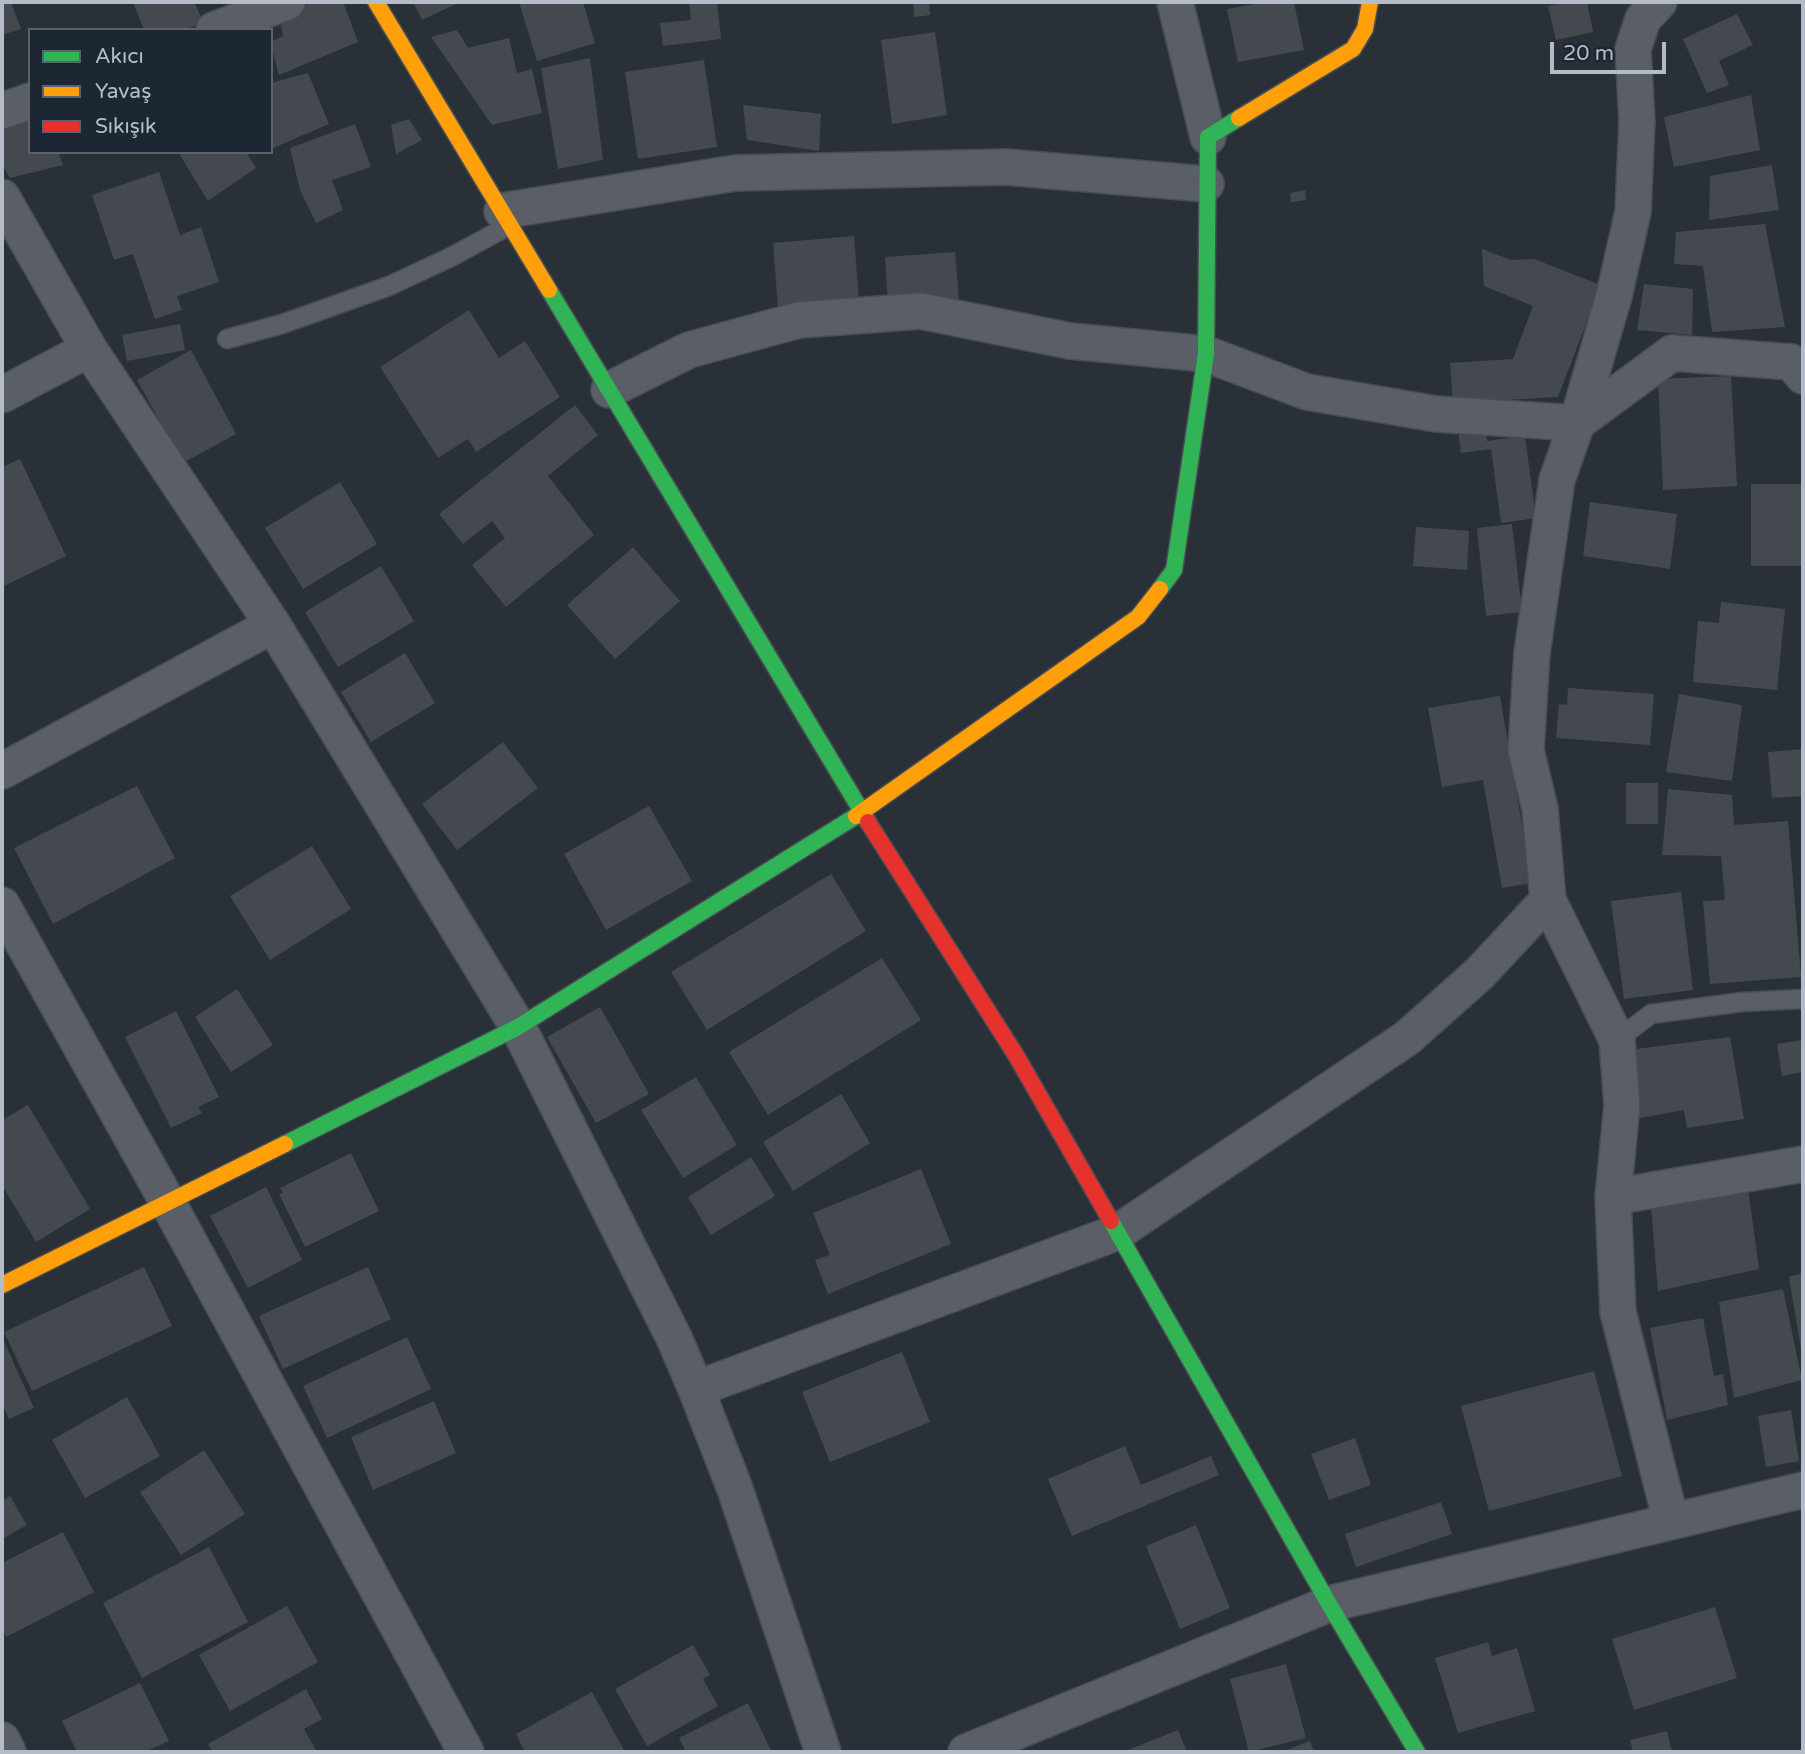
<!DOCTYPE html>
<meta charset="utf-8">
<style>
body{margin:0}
#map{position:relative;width:1805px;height:1754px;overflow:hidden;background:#2a3038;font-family:"Varela Round",sans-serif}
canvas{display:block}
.frame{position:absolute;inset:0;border:4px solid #b4bcc9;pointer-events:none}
.legend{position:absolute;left:28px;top:28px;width:245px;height:126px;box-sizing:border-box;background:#1d2633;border:2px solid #59626f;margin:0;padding:9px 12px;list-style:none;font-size:21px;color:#b4bcc9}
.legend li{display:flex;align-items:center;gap:14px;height:35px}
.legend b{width:35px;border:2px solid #59626f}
.scale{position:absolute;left:1550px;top:42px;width:116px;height:32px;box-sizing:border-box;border:4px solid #b4bcc9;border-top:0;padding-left:9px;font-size:21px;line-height:24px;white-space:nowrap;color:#b4bcc9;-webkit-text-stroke:5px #1d2633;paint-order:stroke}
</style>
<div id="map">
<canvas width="1805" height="1754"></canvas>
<div class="frame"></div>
<ul class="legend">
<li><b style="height:9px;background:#30b455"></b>Akıcı</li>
<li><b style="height:9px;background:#ff9f0a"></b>Yavaş</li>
<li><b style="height:9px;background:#e5322d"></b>Sıkışık</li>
</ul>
<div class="scale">20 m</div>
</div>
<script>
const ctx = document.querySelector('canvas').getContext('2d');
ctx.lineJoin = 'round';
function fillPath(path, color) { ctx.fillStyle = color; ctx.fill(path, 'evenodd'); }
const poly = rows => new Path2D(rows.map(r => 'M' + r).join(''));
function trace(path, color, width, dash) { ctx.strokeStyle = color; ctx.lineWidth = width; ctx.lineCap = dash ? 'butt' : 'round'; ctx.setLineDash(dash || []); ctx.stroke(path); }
fillPath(poly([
 [2,2,11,2,21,29,2,35],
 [133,2,194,2,204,23,183,30,144,30],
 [315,2,343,2,358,42,279,75,271,45,271,42,283,36,279,14],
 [413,2,460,2,422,20],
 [519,2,583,2,595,43,537,61],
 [689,2,717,2,721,39,663,46,660,23,691,20],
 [913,2,929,2,930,15,914,17],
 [1266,2,1294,2,1304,50,1238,62,1227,9],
 [1564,2,1587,2,1593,32,1556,40,1548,6],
 [1737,14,1753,45,1719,61,1729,85,1707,93,1683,39],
 [457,30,468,48,509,38,517,73,532,69,542,113,492,125,431,37],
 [935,32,947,115,892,124,881,40],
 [590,58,603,160,558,169,541,68],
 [704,60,717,147,638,159,625,72],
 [308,73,329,124,271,149,271,83],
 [1751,95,1760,150,1674,167,1664,117],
 [743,105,821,114,819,151,747,140],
 [30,111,30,152,58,152,63,165,10,178,2,165,2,122],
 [409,119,422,140,396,154,391,125],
 [355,124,371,167,332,180,343,210,316,223,300,190,290,148],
 [178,152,246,152,256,168,208,201],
 [1772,165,1779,210,1709,220,1710,176],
 [159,172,180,235,201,227,219,282,177,296,182,310,155,319,133,254,114,260,92,195],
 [1305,190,1306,200,1291,202,1290,193],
 [1765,224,1785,327,1712,332,1703,266,1674,264,1676,232],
 [854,236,859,301,778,308,773,243],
 [1482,249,1511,260,1534,259,1601,285,1558,397,1453,403,1450,363,1513,359,1533,306,1484,286],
 [955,252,959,301,888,306,885,257],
 [1644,284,1693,289,1692,335,1637,330],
 [469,310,499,358,525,341,560,397,476,452,468,439,438,458,380,367],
 [180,324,185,350,127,361,122,335],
 [191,350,236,434,183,463,137,380],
 [1731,376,1737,486,1663,490,1658,379],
 [575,405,598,435,548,476,594,535,506,607,472,565,505,538,492,521,463,544,439,514],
 [1485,424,1487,441,1525,436,1536,518,1501,523,1491,449,1461,453,1458,428],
 [20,459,66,556,2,587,2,467],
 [340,482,377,544,303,589,265,528],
 [1751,484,1803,484,1803,566,1751,566],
 [1590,502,1677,514,1670,569,1583,556],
 [1512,524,1522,612,1486,616,1477,528],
 [1416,527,1469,531,1467,570,1413,566],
 [633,547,680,601,615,659,567,605],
 [381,566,414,621,338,667,305,612],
 [1721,602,1785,609,1777,690,1693,682,1698,621,1719,623],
 [405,653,435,703,371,742,341,692],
 [1568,688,1654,694,1650,745,1556,738,1559,704,1567,705],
 [1679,694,1742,705,1732,781,1666,772],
 [1500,696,1532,883,1502,888,1483,780,1442,787,1428,708],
 [503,742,538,788,457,850,422,804],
 [1803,749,1803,796,1772,798,1768,752],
 [1626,783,1658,783,1658,824,1626,824],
 [137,786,175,858,53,924,14,848],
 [1668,789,1732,795,1734,825,1788,821,1801,977,1710,984,1703,901,1725,900,1721,856,1662,855],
 [649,806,692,881,606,930,564,854],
 [312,846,351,909,270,960,230,896],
 [831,874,866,931,707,1030,671,972],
 [1681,892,1693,990,1624,999,1611,901],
 [882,958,921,1020,768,1115,729,1052],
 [237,989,273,1045,231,1072,195,1017],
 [600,1007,649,1094,596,1123,547,1037],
 [176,1011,219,1097,198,1107,202,1113,171,1128,125,1037],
 [1730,1037,1744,1119,1687,1128,1684,1110,1635,1119,1636,1049],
 [1803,1040,1803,1072,1782,1076,1777,1044],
 [696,1077,737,1145,683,1178,641,1110],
 [841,1094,870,1143,793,1191,763,1142],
 [28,1105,90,1209,36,1242,2,1185,2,1120],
 [351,1153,379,1211,305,1247,279,1194,283,1193,280,1188],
 [751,1157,775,1196,711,1235,688,1197],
 [921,1169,951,1244,828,1294,815,1260,830,1255,813,1213],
 [266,1187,302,1260,248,1288,210,1216],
 [1748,1188,1759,1269,1658,1291,1651,1206],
 [144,1267,172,1326,32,1391,4,1332],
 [368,1267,391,1319,283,1369,259,1316],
 [1803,1273,1803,1355,1802,1355,1789,1277],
 [1783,1289,1802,1380,1734,1398,1719,1302],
 [1703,1318,1714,1376,1723,1374,1728,1405,1667,1420,1650,1328],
 [2,1337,34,1408,9,1419,2,1403],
 [407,1337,431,1389,327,1438,303,1386],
 [902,1352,930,1422,830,1462,802,1392],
 [1594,1371,1622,1476,1489,1511,1461,1406],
 [127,1397,160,1456,85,1498,52,1440],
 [434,1401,456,1453,373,1490,351,1437],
 [1791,1410,1799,1461,1766,1467,1758,1416],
 [1355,1438,1371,1485,1329,1500,1311,1454],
 [1125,1446,1141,1485,1211,1456,1219,1475,1072,1536,1048,1479],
 [204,1450,245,1514,181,1555,140,1492],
 [10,1496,27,1525,2,1539,2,1501],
 [1441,1502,1452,1534,1356,1567,1345,1534],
 [1196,1525,1230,1608,1180,1629,1146,1546],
 [63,1532,94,1592,6,1637,2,1628,2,1563],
 [209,1547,248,1622,142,1678,103,1603],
 [287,1606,318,1662,230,1711,199,1655],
 [1715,1607,1737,1678,1634,1710,1612,1639],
 [1488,1642,1492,1656,1517,1648,1535,1711,1458,1733,1435,1658],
 [693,1645,710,1675,703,1679,718,1706,647,1746,615,1689],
 [1286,1664,1306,1738,1249,1752,1230,1679],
 [140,1683,169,1741,145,1752,77,1752,62,1721],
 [306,1689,322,1719,304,1729,317,1752,213,1752,208,1744],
 [592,1692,625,1752,525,1752,516,1734],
 [748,1703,772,1752,686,1752,679,1738],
 [1178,1730,1187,1752,1123,1752],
 [1667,1731,1672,1752,1633,1752,1630,1740],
 [1310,1741,1314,1752,1281,1752]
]), '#444950');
const lane = poly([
 [227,339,282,324,389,286,451,257,510,225],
 [1617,1040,1651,1014,1742,1002,1803,999]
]);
const street = poly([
 [1175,2,1208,137],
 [1659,2,1643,19,1633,49,1637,121,1633,212,1614,296,1577,423,1557,480,1532,653,1526,750,1540,809,1548,900,1617,1040,1622,1105,1613,1197,1618,1312,1671,1521],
 [214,30,287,2],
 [2,111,30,101],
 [2,197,89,349,273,625,518,1027,675,1340,696,1389,735,1489,823,1752],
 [502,211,735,173,1005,167,1206,184],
 [609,390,689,350,799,320,921,311,1070,341,1206,354,1307,392,1436,414,1577,423,1672,353,1791,362,1803,376],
 [2,395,89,349],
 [2,771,273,625],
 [2,905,167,1201,466,1752],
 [1613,1197,1803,1164],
 [696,1389,1118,1232,1407,1038,1480,973,1548,900],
 [2,1740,8,1752],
 [966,1752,1329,1604,1803,1490]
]);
const fast = poly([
 [549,290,868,822],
 [1160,589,1174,570,1206,354,1208,137,1239,118],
 [285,1144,518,1027,856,816],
 [1111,1221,1329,1604,1417,1752]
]);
const slow = poly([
 [376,2,549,290],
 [1239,118,1353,49,1365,29,1370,2],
 [856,816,1138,617,1160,589],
 [2,1285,285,1144]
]);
const jam = poly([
 [868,822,1017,1057,1111,1221]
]);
trace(lane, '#484c53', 21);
trace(street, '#484c53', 38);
trace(fast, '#484c53', 19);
trace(slow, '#484c53', 19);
trace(jam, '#484c53', 19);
trace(lane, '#5a5e66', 18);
trace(street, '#5a5e66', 35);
trace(fast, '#30b455', 16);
trace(slow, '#ff9f0a', 16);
trace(jam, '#e5322d', 16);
</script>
